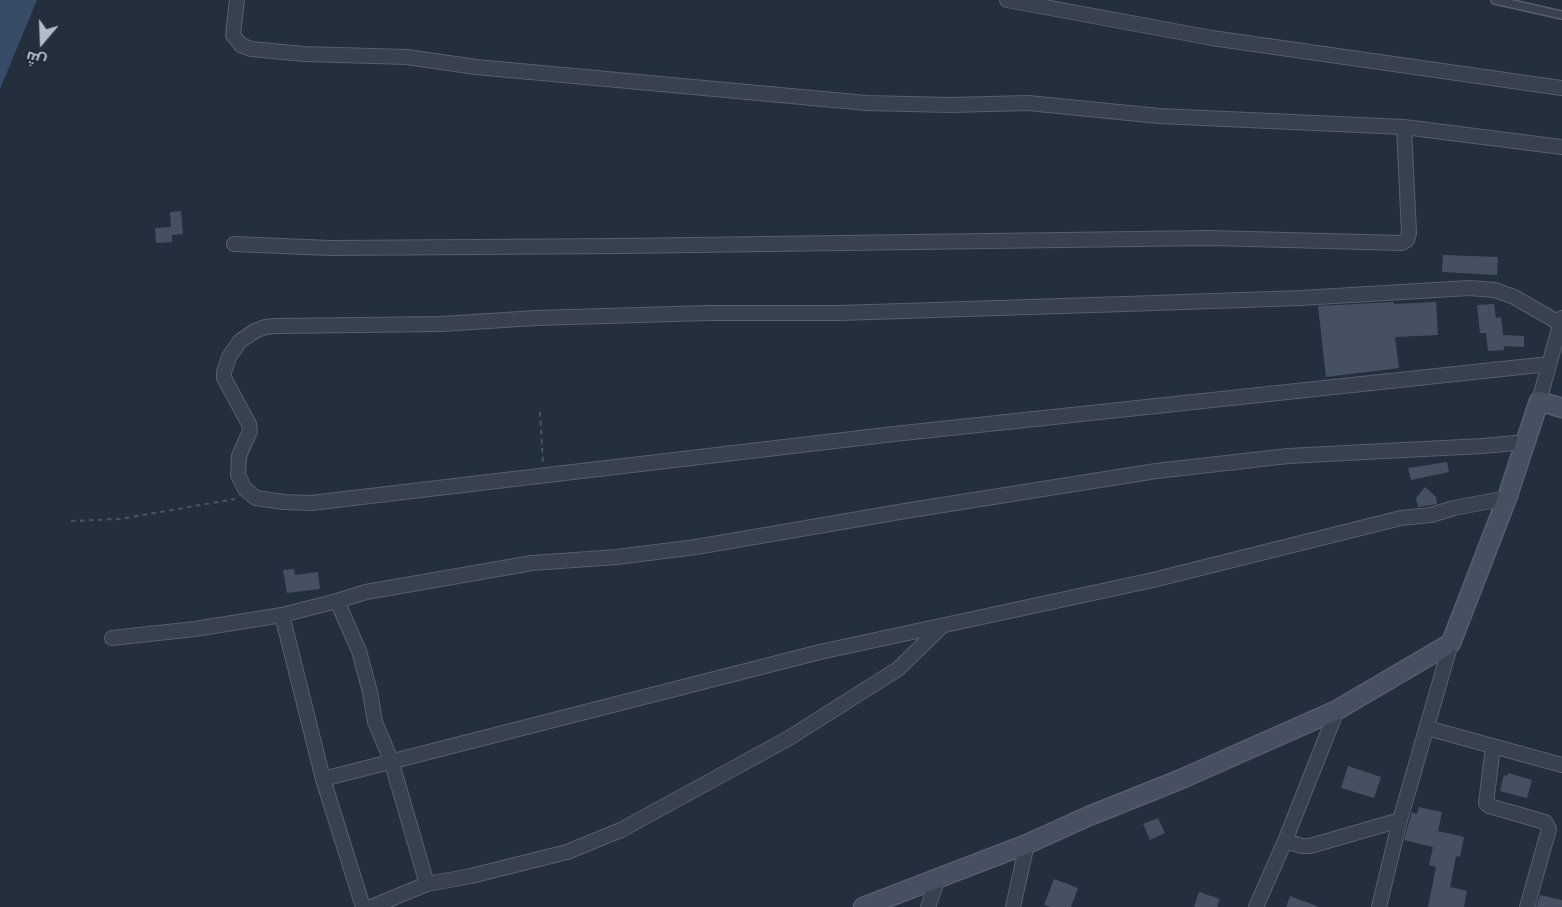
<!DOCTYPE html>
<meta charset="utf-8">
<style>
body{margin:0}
#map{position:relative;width:1562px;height:907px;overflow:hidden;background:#242f3e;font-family:"Work Sans",Cairo,sans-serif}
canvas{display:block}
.north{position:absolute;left:12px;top:12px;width:60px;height:60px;-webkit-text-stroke:4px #1d2633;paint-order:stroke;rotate:199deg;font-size:16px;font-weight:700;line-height:24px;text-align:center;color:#b4bcc9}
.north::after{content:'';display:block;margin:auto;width:21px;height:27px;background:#b4bcc9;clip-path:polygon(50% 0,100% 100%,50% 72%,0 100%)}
</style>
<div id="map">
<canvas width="1562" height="907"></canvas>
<div class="north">ش</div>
</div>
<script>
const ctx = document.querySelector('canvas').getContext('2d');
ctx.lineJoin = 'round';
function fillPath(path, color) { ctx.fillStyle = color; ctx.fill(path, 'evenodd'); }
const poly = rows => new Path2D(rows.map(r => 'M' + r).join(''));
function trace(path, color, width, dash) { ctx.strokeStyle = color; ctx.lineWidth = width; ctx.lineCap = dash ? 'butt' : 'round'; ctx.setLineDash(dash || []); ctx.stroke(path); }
fillPath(poly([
 [0,0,37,0,0,89]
]), '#394c67');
fillPath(poly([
 [181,211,183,234,172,235,172,242,156,243,155,228,171,227,170,212],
 [1443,255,1498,257,1497,275,1442,272],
 [1393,302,1394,304,1436,302,1438,335,1395,337,1399,368,1326,377,1318,306],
 [1494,304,1496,318,1501,317,1503,335,1524,336,1524,347,1504,346,1504,350,1488,351,1486,333,1480,333,1477,305],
 [1447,462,1449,472,1411,480,1408,468],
 [1425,487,1436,497,1437,504,1418,507,1416,498],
 [294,569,295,575,318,572,320,589,287,593,283,570],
 [1348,766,1381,777,1374,798,1341,788],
 [1508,773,1532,780,1527,798,1500,791,1504,775,1507,776],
 [1419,807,1442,812,1438,831,1464,837,1460,857,1456,856,1450,887,1467,891,1464,907,1428,907,1436,867,1429,865,1433,847,1404,840,1412,812,1417,814],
 [1158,818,1165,833,1150,840,1143,824],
 [1054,879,1078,888,1071,907,1051,907,1044,905],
 [1199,892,1220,899,1217,907,1194,907],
 [1540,895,1562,900,1562,907,1536,907],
 [1290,896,1317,906,1317,907,1286,907]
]), '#455162');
const lane = poly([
 [1495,0,1562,15]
]);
const street = poly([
 [237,0,233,35,241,45,251,49,304,54,407,57,476,67,867,103,950,105,1028,103,1159,116,1404,127,1562,147],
 [1007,0,1212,38,1562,88],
 [234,244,330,248,620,246,1210,238,1402,243,1407,240,1409,233,1404,127],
 [1549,364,894,434,311,503,284,502,256,498,245,489,238,475,239,456,250,431,249,424,224,378,224,372,229,357,240,341,255,331,265,327,276,326,441,324,536,318,708,313,839,313,1125,304,1301,298,1469,288,1495,290,1514,297,1561,324],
 [1539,401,1562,318],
 [337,601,366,592,532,563,617,557,696,547,911,510,1156,471,1288,456,1482,446,1527,442],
 [112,638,195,629,282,615],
 [1427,728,1562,765],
 [1493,747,1486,803,1489,806,1545,822,1549,829,1527,907],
 [323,779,820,652,1153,580,1401,518,1431,515,1454,508,1507,498],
 [1285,841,1337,710],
 [363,907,323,779,282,615,337,601,359,651,370,692,375,722,391,760,427,884,471,876,567,852,621,830,789,738,898,669,941,627],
 [371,907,427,884],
 [928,907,938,878],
 [1013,907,1027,844],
 [1256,907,1285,841,1302,846,1310,846,1400,820],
 [1379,907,1400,820,1451,643]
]);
const secondary = poly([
 [863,907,1027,844,1089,816,1179,780,1337,710,1451,643,1507,498,1539,401,1562,408]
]);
trace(lane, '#565f6c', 10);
trace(street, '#565f6c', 16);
trace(secondary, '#565f6c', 21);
trace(poly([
 [540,412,543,463],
 [71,521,120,519,235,499]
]), '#44595c', 2, [4.5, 4.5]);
trace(lane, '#38414e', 7);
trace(street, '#38414e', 14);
trace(secondary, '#465061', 18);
</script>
